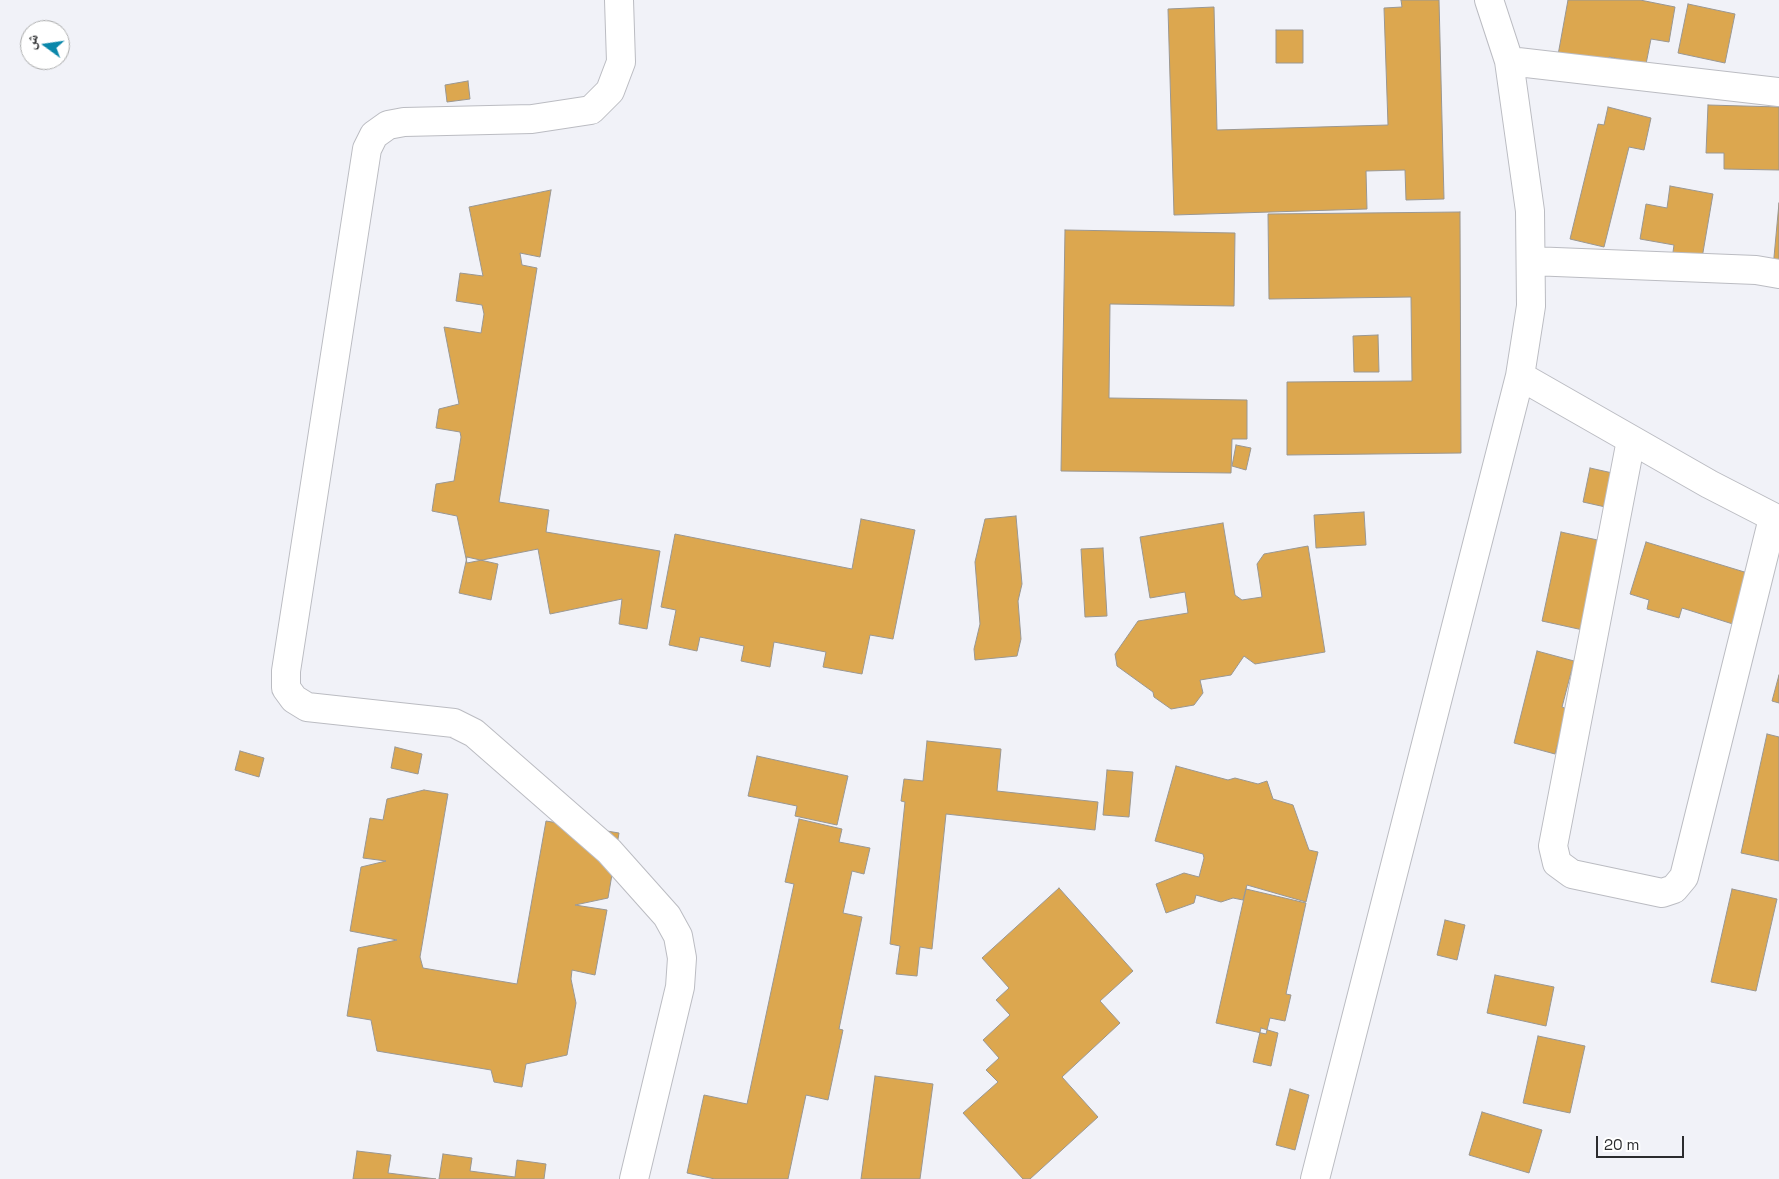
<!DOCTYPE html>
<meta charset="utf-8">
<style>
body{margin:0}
#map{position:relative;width:1779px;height:1179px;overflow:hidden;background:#f1f2f8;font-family:"Space Grotesk","Noto Naskh Arabic",sans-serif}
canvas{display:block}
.north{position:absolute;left:20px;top:20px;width:50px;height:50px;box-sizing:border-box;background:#fff;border:1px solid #aaabab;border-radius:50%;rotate:284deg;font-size:14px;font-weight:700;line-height:20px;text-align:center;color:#2b2c2e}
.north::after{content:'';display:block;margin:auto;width:18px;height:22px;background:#0a87aa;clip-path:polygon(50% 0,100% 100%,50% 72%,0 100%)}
.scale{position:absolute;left:1596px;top:1136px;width:88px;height:22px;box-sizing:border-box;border:2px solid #2b2c2e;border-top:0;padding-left:6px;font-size:15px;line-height:18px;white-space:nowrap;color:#2b2c2e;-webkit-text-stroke:4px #fff;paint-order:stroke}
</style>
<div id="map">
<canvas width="1779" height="1179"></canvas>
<div class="north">ش</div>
<div class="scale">20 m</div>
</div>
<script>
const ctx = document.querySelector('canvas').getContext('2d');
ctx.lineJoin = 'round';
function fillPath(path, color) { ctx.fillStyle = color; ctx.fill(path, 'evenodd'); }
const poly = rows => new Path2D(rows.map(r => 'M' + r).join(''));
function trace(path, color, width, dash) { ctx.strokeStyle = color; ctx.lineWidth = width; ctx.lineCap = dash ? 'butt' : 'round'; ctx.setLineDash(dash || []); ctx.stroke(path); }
const building = poly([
 [1401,0,1439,0,1444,199,1406,200,1405,170,1366,171,1367,209,1174,215,1168,9,1214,7,1217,130,1388,125,1384,8,1402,7,1401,0],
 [1568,0,1640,0,1675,7,1669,42,1651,39,1646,64,1609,57,1608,64,1558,55,1568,0],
 [1688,4,1735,14,1725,63,1678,53,1688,4],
 [1276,30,1303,30,1303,63,1276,63,1276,30],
 [468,81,470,99,447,102,445,85,468,81],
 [1708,105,1779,107,1779,170,1724,169,1724,153,1706,153,1708,105],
 [1608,107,1651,118,1644,150,1629,147,1604,247,1570,239,1598,124,1604,125,1608,107],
 [1670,186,1713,194,1701,264,1672,259,1674,245,1640,239,1646,204,1667,208,1670,186],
 [551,190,540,257,520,253,522,265,537,268,499,502,549,510,546,532,660,551,647,629,619,624,622,599,550,614,538,549,467,563,457,516,432,511,436,484,454,481,461,437,460,432,436,428,439,409,459,404,444,327,481,333,484,314,482,305,456,301,460,273,483,276,469,207,551,190],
 [1779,203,1779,268,1773,268,1779,203],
 [1460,212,1461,453,1287,455,1287,382,1412,381,1411,297,1269,299,1268,214,1460,212],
 [1065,230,1235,233,1234,306,1110,304,1109,398,1247,400,1247,439,1232,439,1231,473,1061,471,1065,230],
 [1378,335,1379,372,1354,372,1353,336,1378,335],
 [1236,445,1251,448,1246,470,1232,466,1236,445],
 [1590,468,1617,474,1610,508,1583,502,1590,468],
 [1364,512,1366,545,1316,548,1314,515,1364,512],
 [1016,516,1022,584,1018,601,1021,639,1017,656,975,660,974,649,980,624,975,562,985,519,1016,516],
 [861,519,915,530,893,639,870,635,862,674,823,667,826,652,774,642,770,667,741,661,744,646,700,637,697,651,669,645,676,610,661,607,675,534,852,569,861,519],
 [1223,523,1235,595,1242,600,1262,597,1257,564,1264,554,1308,546,1325,652,1255,664,1244,656,1231,675,1200,680,1203,693,1194,705,1171,709,1154,697,1153,692,1117,666,1115,654,1138,621,1188,613,1185,592,1150,598,1140,537,1223,523],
 [1561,532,1602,541,1583,630,1542,621,1561,532],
 [1646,542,1751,574,1736,625,1682,608,1679,618,1647,609,1649,600,1630,594,1646,542],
 [1103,548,1107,616,1085,617,1081,549,1103,548],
 [467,557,498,564,491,600,459,593,467,557],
 [1537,651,1574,661,1562,707,1567,709,1555,754,1514,743,1537,651],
 [1779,675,1779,703,1772,701,1779,675],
 [1767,734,1779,737,1779,861,1741,853,1767,734],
 [927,741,1001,749,997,791,1098,802,1095,830,946,814,932,949,920,947,917,976,896,974,900,946,890,944,905,802,901,801,904,779,923,781,927,741],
 [395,747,422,754,418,774,391,768,395,747],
 [240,751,264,758,259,777,235,770,240,751],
 [757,756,848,776,837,825,795,816,797,806,748,796,757,756],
 [1176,766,1228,780,1235,778,1258,784,1267,781,1273,799,1293,805,1309,850,1318,852,1306,902,1247,885,1243,900,1233,898,1221,902,1196,895,1194,903,1166,913,1156,884,1184,873,1199,877,1204,858,1203,854,1155,841,1176,766],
 [1107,770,1133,772,1129,817,1103,815,1107,770],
 [424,790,448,794,420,957,423,968,517,984,546,821,619,833,608,898,575,905,607,910,595,975,572,970,571,979,576,1003,567,1055,526,1064,522,1087,494,1082,491,1070,377,1051,371,1020,347,1016,358,948,397,940,350,931,361,867,386,861,363,858,370,818,383,820,387,799,424,790],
 [799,819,842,829,839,842,870,848,864,874,852,871,843,913,862,917,839,1029,843,1030,828,1100,806,1095,788,1179,715,1179,687,1173,704,1095,747,1104,794,884,785,882,799,819],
 [1059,888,1133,971,1100,1001,1120,1023,1062,1077,1098,1117,1030,1179,1023,1179,963,1113,998,1082,986,1070,999,1058,983,1040,1010,1015,996,1000,1009,988,982,958,1059,888],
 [1246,889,1306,903,1286,994,1291,995,1285,1021,1270,1018,1266,1034,1216,1023,1246,889],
 [1732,889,1777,899,1756,991,1711,982,1732,889],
 [1445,920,1465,925,1457,960,1437,955,1445,920],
 [1495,975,1554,987,1546,1026,1487,1013,1495,975],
 [1261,1028,1278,1033,1271,1066,1253,1062,1261,1028],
 [1538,1036,1585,1046,1570,1113,1523,1103,1538,1036],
 [875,1076,933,1084,920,1179,861,1179,875,1076],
 [1290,1089,1309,1095,1295,1150,1276,1145,1290,1089],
 [1482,1112,1542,1130,1529,1173,1469,1155,1482,1112],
 [357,1151,391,1155,388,1173,436,1179,353,1179,357,1151],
 [443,1154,472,1158,470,1171,515,1177,517,1160,546,1164,544,1179,439,1179,443,1154]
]);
fillPath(building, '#dca74f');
trace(building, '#9a9792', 1);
const minor = poly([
 [619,0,621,62,610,91,591,110,532,119,404,122,388,125,374,135,367,149,286,671,286,688,294,699,307,707,454,723,474,733,609,851,667,916,678,936,682,958,680,987,634,1179],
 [1509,61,1779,92],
 [1531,261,1756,270,1779,274],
 [1520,376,1709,484,1779,520],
 [1631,440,1553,846,1557,863,1572,874,1662,893,1674,889,1684,877,1773,518],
 [1315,1179,1520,376,1531,306,1530,211,1509,61,1489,0]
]);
trace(minor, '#bbbcc2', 30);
trace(minor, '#fff', 28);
</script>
